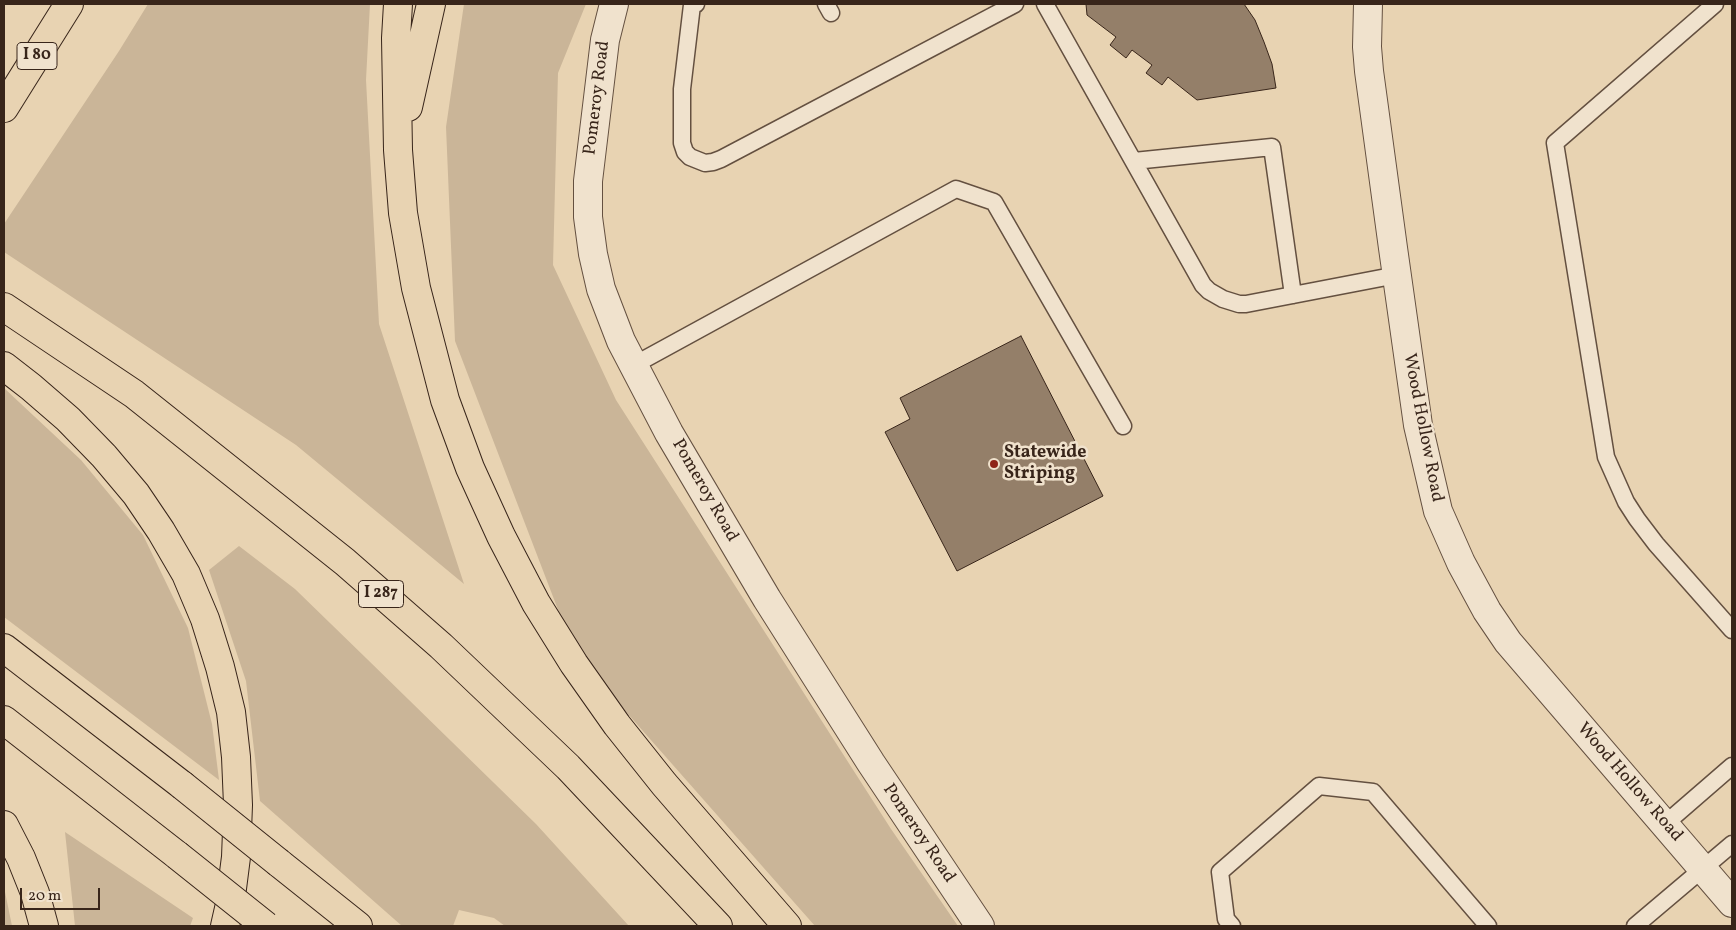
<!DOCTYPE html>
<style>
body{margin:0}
#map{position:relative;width:1736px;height:930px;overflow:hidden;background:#e8d3b2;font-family:Vollkorn,serif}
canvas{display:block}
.frame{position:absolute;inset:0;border:5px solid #38251a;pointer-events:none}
.scale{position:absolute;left:20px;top:888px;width:80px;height:22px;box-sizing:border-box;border:2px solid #38251a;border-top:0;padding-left:6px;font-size:15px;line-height:18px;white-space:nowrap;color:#38251a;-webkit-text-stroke:4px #f0e2cd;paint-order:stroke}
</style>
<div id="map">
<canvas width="1736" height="930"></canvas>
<div class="frame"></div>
<div class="scale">20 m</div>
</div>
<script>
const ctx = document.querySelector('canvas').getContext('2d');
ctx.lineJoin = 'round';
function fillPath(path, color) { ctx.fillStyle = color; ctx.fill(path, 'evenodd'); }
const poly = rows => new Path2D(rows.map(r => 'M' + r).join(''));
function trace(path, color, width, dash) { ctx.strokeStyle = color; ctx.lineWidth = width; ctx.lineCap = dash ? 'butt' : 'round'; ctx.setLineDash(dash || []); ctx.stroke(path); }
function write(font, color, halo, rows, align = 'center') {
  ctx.font = font + ' Vollkorn,serif'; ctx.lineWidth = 5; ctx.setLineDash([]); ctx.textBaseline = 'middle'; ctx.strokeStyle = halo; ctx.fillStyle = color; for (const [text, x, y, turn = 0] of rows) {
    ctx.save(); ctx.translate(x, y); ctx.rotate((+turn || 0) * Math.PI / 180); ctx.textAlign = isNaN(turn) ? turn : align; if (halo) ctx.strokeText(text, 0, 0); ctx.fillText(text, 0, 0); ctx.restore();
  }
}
fillPath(poly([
 [148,4,370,4,366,80,379,324,464,584,296,445,4,252,4,224,119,51],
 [464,4,586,4,558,73,553,265,616,400,891,829,958,926,815,926,575,654,455,341,446,127],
 [4,388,81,460,143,535,188,628,212,724,219,780,4,617],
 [239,546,295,589,366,658,536,824,629,926,505,926,494,918,459,910,453,926,402,926,260,801,246,681,209,570],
 [65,832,193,918,190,926,75,926],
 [4,887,12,926,4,926]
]), '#cab598');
const building = poly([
 [1086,4,1244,4,1255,20,1264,42,1272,64,1276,88,1197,100,1168,77,1162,85,1146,73,1152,65,1132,50,1126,58,1110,45,1116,37,1087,15,1086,4],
 [1021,336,1103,496,957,571,885,432,910,419,900,398,1021,336]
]);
fillPath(building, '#947f69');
trace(building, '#38251a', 1);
const lane = poly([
 [696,4,692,5,682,89,682,143,685,152,690,157,705,163,713,162,721,159,1015,4],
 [826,4,831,13],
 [1045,4,1203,285,1209,291,1223,299,1239,304,1246,304,1397,275],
 [1715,4,1555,143,1606,457,1626,502,1637,519,1656,544,1732,630],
 [1134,161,1272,147,1293,295],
 [634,365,956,189,994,202,1123,426],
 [1665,824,1732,766],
 [1232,926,1226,919,1220,872,1319,786,1373,792,1488,926],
 [1635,926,1732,844]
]);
const street = poly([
 [614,4,605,40,588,181,588,217,593,254,601,289,621,341,669,433,767,599,871,763,980,926],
 [1368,4,1367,47,1369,71,1393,248,1418,425,1438,511,1461,563,1487,611,1508,642,1732,903]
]);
const highway = poly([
 [398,4,396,38,398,150,403,213,416,288,445,400,470,468,501,536,536,603,574,664,617,725,664,784,787,926],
 [408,107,431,4],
 [4,108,69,4],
 [4,307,134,394,345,562,441,646,568,767,718,926],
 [4,366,31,387,68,419,104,456,136,494,161,531,186,574,205,619,220,667,231,712,236,757,238,805,236,857,230,904,225,926],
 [4,648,182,785],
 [4,720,177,855],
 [4,825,21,858,35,893,44,926],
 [279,863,358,926]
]);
trace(lane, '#645040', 19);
trace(street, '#645040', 30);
trace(highway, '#38251a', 30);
trace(lane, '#f0e2cd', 16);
trace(street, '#f0e2cd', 28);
trace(highway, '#e8d3b2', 28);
const highwayBridge = poly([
 [182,785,279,863],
 [177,855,266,926]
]);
trace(highwayBridge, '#38251a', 30, []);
trace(highwayBridge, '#e8d3b2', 28);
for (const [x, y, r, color] of [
 [994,464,5,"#8f2418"]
]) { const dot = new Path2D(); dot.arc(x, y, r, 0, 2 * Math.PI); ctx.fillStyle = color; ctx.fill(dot); trace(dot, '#f0e2cd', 2); }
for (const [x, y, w] of [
 [37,56,40],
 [381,594,45]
]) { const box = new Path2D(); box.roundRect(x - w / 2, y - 13.5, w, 27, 4); ctx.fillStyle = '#f0e2cd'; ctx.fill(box); trace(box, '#38251a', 1); }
write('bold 16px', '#38251a', null, [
 ["I 80",37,56],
 ["I 287",381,594]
]);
write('18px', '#38251a', '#f0e2cd', [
 ["Pomeroy Road",598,98,-83],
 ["Wood Hollow Road",1422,428,79],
 ["Pomeroy Road",704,491,60],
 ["Wood Hollow Road",1629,783,49],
 ["Pomeroy Road",918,834,56]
]);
write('bold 18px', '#38251a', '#f0e2cd', [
 ["Statewide",1004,454],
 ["Striping",1004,475]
], 'left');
</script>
